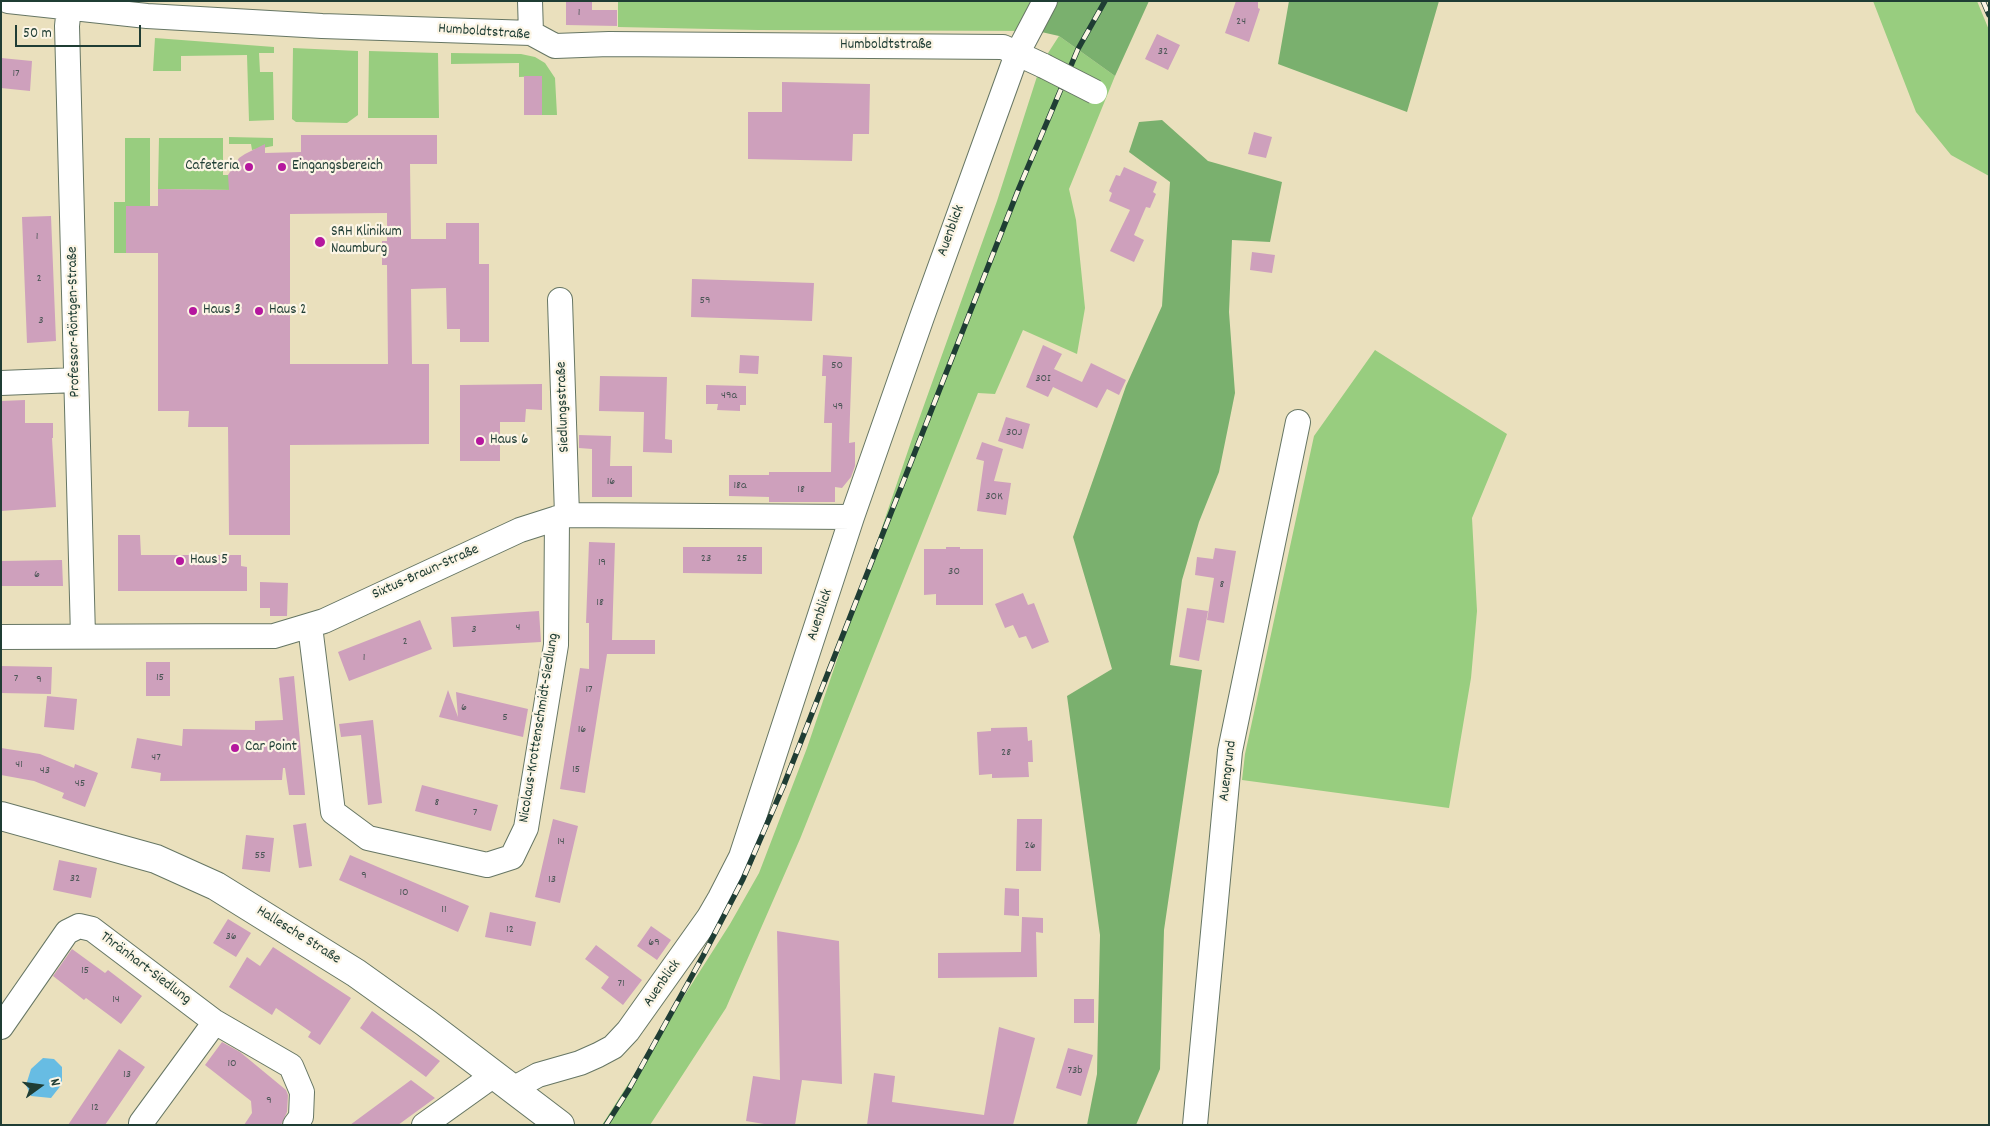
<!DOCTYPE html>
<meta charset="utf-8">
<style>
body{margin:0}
#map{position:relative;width:1990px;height:1126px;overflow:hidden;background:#eae0bd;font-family:Dekko,sans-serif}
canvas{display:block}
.frame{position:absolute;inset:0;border:2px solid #1f3d34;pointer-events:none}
.north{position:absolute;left:15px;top:1061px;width:50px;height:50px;-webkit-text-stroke:4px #fcf5e5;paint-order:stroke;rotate:76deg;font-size:14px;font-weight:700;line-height:20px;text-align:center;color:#1f3d34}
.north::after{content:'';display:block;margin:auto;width:18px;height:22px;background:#1f3d34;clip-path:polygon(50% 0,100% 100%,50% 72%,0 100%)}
.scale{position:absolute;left:15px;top:25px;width:126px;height:22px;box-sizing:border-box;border:2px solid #1f3d34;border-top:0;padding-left:6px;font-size:15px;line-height:18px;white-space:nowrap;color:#1f3d34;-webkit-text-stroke:4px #fcf5e5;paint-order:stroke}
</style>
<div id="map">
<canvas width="1990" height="1126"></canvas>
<div class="frame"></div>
<div class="north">N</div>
<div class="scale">50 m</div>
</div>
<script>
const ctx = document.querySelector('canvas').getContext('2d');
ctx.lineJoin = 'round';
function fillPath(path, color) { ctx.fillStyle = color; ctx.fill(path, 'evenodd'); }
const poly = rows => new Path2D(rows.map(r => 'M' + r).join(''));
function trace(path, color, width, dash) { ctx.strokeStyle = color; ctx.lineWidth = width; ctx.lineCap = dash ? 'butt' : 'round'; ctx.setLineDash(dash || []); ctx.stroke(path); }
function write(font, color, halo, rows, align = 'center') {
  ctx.font = font + ' Dekko,sans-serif'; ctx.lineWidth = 4.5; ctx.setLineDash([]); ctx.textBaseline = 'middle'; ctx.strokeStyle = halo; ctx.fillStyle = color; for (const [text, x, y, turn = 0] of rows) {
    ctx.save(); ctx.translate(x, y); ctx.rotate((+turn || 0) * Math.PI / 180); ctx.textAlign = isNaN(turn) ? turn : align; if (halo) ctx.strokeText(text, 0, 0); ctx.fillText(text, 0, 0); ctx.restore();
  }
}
fillPath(poly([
 [618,1,1050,1,1037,31,758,30,618,27],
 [1873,1,1977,1,1989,30,1989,176,1951,155,1916,112],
 [1059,36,1115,76,1069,189,1076,220,1085,308,1077,354,1023,330,995,394,978,393,800,839,726,1008,650,1125,602,1125,730,924,759,873,807,748,913,436,997,201,1041,64],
 [155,38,274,47,274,53,259,53,260,72,273,72,274,120,249,121,247,55,181,56,181,71,153,71],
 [293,48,358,51,358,115,347,123,296,122,292,119],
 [369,51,438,53,439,118,368,118],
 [451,53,521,54,535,57,545,63,555,78,557,115,542,115,542,76,519,77,519,63,451,64],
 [229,137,273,138,273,146,252,150,251,144,229,144],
 [125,138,150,138,150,206,126,206,126,253,114,253,114,202,125,202],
 [159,138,223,138,223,175,228,175,235,190,158,189],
 [1375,350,1507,434,1472,518,1477,611,1471,678,1449,808,1242,780,1245,754,1314,436]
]), '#98cd7f');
fillPath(poly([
 [1050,1,1149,1,1115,76,1059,36,1037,31],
 [1289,1,1439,1,1407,112,1278,64],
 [1162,120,1208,161,1282,182,1270,242,1232,240,1229,312,1235,393,1219,472,1199,522,1182,580,1170,665,1202,670,1164,930,1160,1069,1136,1125,1087,1125,1097,1074,1100,935,1067,696,1112,669,1073,537,1126,386,1162,306,1170,182,1129,152,1139,122]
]), '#7ab06e');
fillPath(poly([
 [43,1058,54,1059,62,1067,62,1084,51,1098,31,1096,26,1085,31,1069]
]), '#67bce3');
fillPath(poly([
 [566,1,592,1,592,10,617,10,617,26,566,25],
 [1236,1,1258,1,1258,8,1260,9,1249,42,1225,33],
 [1157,34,1180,45,1168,70,1145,59],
 [1,58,32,61,30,91,1,88],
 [524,76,542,76,542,115,524,115],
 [782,82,870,84,869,134,853,134,852,161,748,159,748,112,782,112],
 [1254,132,1272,137,1266,158,1248,154],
 [301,135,437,135,437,164,410,164,411,239,446,239,446,223,479,223,479,264,489,264,489,342,460,342,460,329,447,329,446,288,411,289,412,364,429,364,429,444,290,445,290,535,229,535,228,427,188,427,189,411,158,411,158,253,126,253,126,206,158,206,158,189,229,190,228,175,239,158,245,154,265,144,265,153,301,152],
 [387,213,387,241,382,241,382,265,387,265,388,364,290,364,290,214],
 [1124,167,1157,182,1153,192,1156,194,1150,208,1146,207,1134,235,1144,240,1134,262,1110,251,1130,210,1109,201,1112,193,1109,191,1116,175,1120,176],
 [51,216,56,341,27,343,22,217],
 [1252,252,1275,255,1272,273,1250,270],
 [692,279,814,283,812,321,691,317],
 [1043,345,1062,354,1054,369,1082,382,1091,363,1126,380,1119,395,1107,389,1097,408,1053,387,1048,397,1026,387],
 [740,355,759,356,758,374,739,373],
 [823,355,852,357,849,443,855,442,855,466,851,477,842,488,835,487,835,502,769,502,769,497,729,496,729,475,769,475,769,472,831,472,832,423,824,423,826,376,822,376],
 [600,376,667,377,665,439,672,440,672,453,643,452,644,412,599,411],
 [542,384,542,410,526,409,525,422,500,422,500,461,460,461,460,385],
 [706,385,746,386,746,405,740,405,740,411,717,410,718,404,706,404],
 [25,400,25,423,53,423,53,438,52,438,56,507,1,511,1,401],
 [1006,417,1030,424,1023,449,998,441],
 [579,435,611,436,610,466,632,466,632,497,592,497,592,449,579,448],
 [982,442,1003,449,994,481,1011,483,1006,515,977,511,984,461,976,459],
 [118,535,140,535,141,555,241,555,241,566,247,567,247,591,118,591],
 [589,542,615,543,612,640,655,640,655,654,607,654,585,793,560,789,580,668,589,669,589,623,586,623],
 [683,547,762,547,762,574,683,573],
 [946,547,960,547,960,549,983,549,983,605,936,605,936,594,924,595,924,549,946,549],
 [1215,548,1236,551,1224,623,1207,620,1214,578,1195,575,1197,557,1213,559],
 [62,560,63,586,1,586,1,561],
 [260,582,288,583,287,616,270,616,270,608,260,608],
 [1023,593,1028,605,1034,603,1049,642,1032,649,1026,636,1019,638,1013,625,1005,628,995,604],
 [1187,608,1208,611,1199,661,1179,657],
 [539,611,541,642,453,647,451,617],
 [420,620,432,649,349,681,338,652],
 [146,662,170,662,170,696,146,696],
 [1,666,52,667,51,694,1,693],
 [294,676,305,795,289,795,285,768,283,768,282,780,160,781,161,773,131,768,137,738,182,746,183,729,255,730,255,721,283,720,279,678],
 [448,690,458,717,456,692,528,709,523,737,439,717],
 [47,696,77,699,74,730,44,727],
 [373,720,382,803,368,805,361,735,341,737,339,724],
 [1027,727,1028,741,1032,740,1033,762,1028,762,1029,777,992,778,992,774,979,775,977,732,991,731,991,728],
 [1,748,40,754,74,768,75,764,98,773,85,807,62,798,64,793,34,781,1,775],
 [422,785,498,805,491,831,415,811],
 [553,819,578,826,560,903,535,897],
 [1017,819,1042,819,1041,871,1016,871],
 [306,823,312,866,299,868,293,825],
 [246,835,274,838,270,872,242,869],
 [350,855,469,906,458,932,339,880],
 [59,860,97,868,91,898,53,890],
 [1005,888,1019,889,1019,916,1004,915],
 [490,912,536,922,531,946,485,937],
 [1022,917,1043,918,1043,933,1036,932,1037,977,938,978,938,953,1021,952],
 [228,919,251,933,236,957,213,943],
 [651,926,671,940,657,960,637,946],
 [777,931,839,941,842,1084,802,1080,795,1125,770,1125,746,1121,753,1076,780,1080],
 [596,945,642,980,623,1005,601,988,609,977,585,959],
 [273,947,351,998,320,1045,308,1037,311,1032,276,1008,272,1015,229,987,247,957,260,966],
 [72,949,105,973,108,970,142,996,121,1024,86,998,84,1000,53,976],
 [1074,999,1094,999,1094,1023,1074,1023],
 [372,1011,440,1061,426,1077,360,1028],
 [999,1027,1035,1038,1013,1125,867,1125,874,1073,895,1076,892,1102,984,1115],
 [222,1042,240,1052,286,1090,288,1095,287,1112,281,1125,244,1125,252,1113,251,1101,205,1065],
 [1068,1048,1093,1055,1081,1096,1056,1088],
 [119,1049,145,1067,105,1125,68,1125],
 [411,1080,435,1098,398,1125,350,1125]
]), '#cea0bc');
const minor = poly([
 [8,1,147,16,322,26,531,33,555,46,609,44,1003,47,1044,66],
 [530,1,531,33],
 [69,7,67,26,83,636],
 [560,300,567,515],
 [1,383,76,380],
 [310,626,333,812,368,838,487,865,512,857,526,828,556,645,557,518],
 [1,637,274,636,324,621,520,530,567,515,852,517],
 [1,1027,67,932,79,926,92,929,215,1022,291,1066,302,1092,301,1117,295,1125],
 [515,1091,520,1085,538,1075,580,1063,598,1055,613,1047,628,1031,709,917,720,898,741,857,852,517,922,317,1017,54,1045,1],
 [141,1123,215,1022],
 [424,1125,494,1075],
 [1195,1125,1230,751,1298,422]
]);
const major = poly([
 [1,816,156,859,216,886,356,973,426,1023,560,1125]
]);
trace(minor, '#667664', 26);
trace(major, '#667664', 30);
trace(minor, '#fff', 24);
trace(major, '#fff', 28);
const rail = poly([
 [1983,1,1989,15],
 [606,1125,629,1089,703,956,743,879,783,787,1019,188,1078,49,1105,1]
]);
trace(rail, '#1f3d34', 5.5);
trace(rail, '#fcf5e5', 4, [11]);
const minorBridge = poly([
 [1044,66,1095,92]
]);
trace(minorBridge, '#667664', 26, []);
trace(minorBridge, '#fff', 24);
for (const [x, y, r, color] of [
 [249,167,5,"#b5179e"],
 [282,167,5,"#b5179e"],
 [320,242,6,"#b5179e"],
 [193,311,5,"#b5179e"],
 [259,311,5,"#b5179e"],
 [480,441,5,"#b5179e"],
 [180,561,5,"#b5179e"],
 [235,748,5,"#b5179e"]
]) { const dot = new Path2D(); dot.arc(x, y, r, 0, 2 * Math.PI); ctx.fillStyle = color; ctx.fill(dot); trace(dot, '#fcf5e5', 2); }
write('12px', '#4b5656', null, [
 ["1",579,13],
 ["24",1241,22],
 ["32",1163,52],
 ["17",16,74],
 ["1",37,237],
 ["2",39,279],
 ["59",705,301],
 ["3",41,321],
 ["50",837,366],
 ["30I",1043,379],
 ["49a",729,396],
 ["49",838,407],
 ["30J",1014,433],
 ["16",611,482],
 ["18a",740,486],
 ["18",801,490],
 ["30K",994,497],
 ["23",706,559],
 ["25",742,559],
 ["19",602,563],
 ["30",954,572],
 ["6",37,575],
 ["8",1222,585],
 ["18",600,603],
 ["4",518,628],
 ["3",474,630],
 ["2",405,642],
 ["1",364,658],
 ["15",160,678],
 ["7",16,679],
 ["9",39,680],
 ["17",589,690],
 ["6",464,708],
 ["5",505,718],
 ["16",582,730],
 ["28",1006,753],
 ["47",156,758],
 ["41",19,765],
 ["15",576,770],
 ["43",45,771],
 ["45",80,784],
 ["8",437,803],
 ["7",475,813],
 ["14",561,842],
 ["26",1030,846],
 ["55",260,856],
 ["9",364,876],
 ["32",75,879],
 ["13",552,880],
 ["10",404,893],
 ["11",444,910],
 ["12",510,930],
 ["36",231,937],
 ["69",654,943],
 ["15",85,971],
 ["71",621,984],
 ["14",116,1000],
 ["10",232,1064],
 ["73b",1075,1071],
 ["13",127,1075],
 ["9",269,1101],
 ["12",95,1108]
]);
write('15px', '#1f3d34', '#fcf5e5', [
 ["Humboldtstraße",484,33,4],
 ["Humboldtstraße",886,46],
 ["Auenblick",952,231,-70],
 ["Professor-Röntgen-Straße",75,322,-91],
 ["Siedlungsstraße",564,407,-92],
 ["Sixtus-Braun-Straße",426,573,-24],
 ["Auenblick",821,615,-72],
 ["Nicolaus-Krottenschmidt-Siedlung",540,728,-81],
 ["Auengrund",1229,771,-83],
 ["Hallesche Straße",298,936,32],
 ["Thränhart-Siedlung",145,969,37],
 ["Auenblick",663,984,-55]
]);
write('15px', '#1f3d34', '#fcf5e5', [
 ["Cafeteria",239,167,"right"],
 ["Eingangsbereich",292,167],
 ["SRH Klinikum",331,233],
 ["Naumburg",331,250],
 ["Haus 3",203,311],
 ["Haus 2",269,311],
 ["Haus 6",490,441],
 ["Haus 5",190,561],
 ["Car Point",245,748]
], 'left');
</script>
